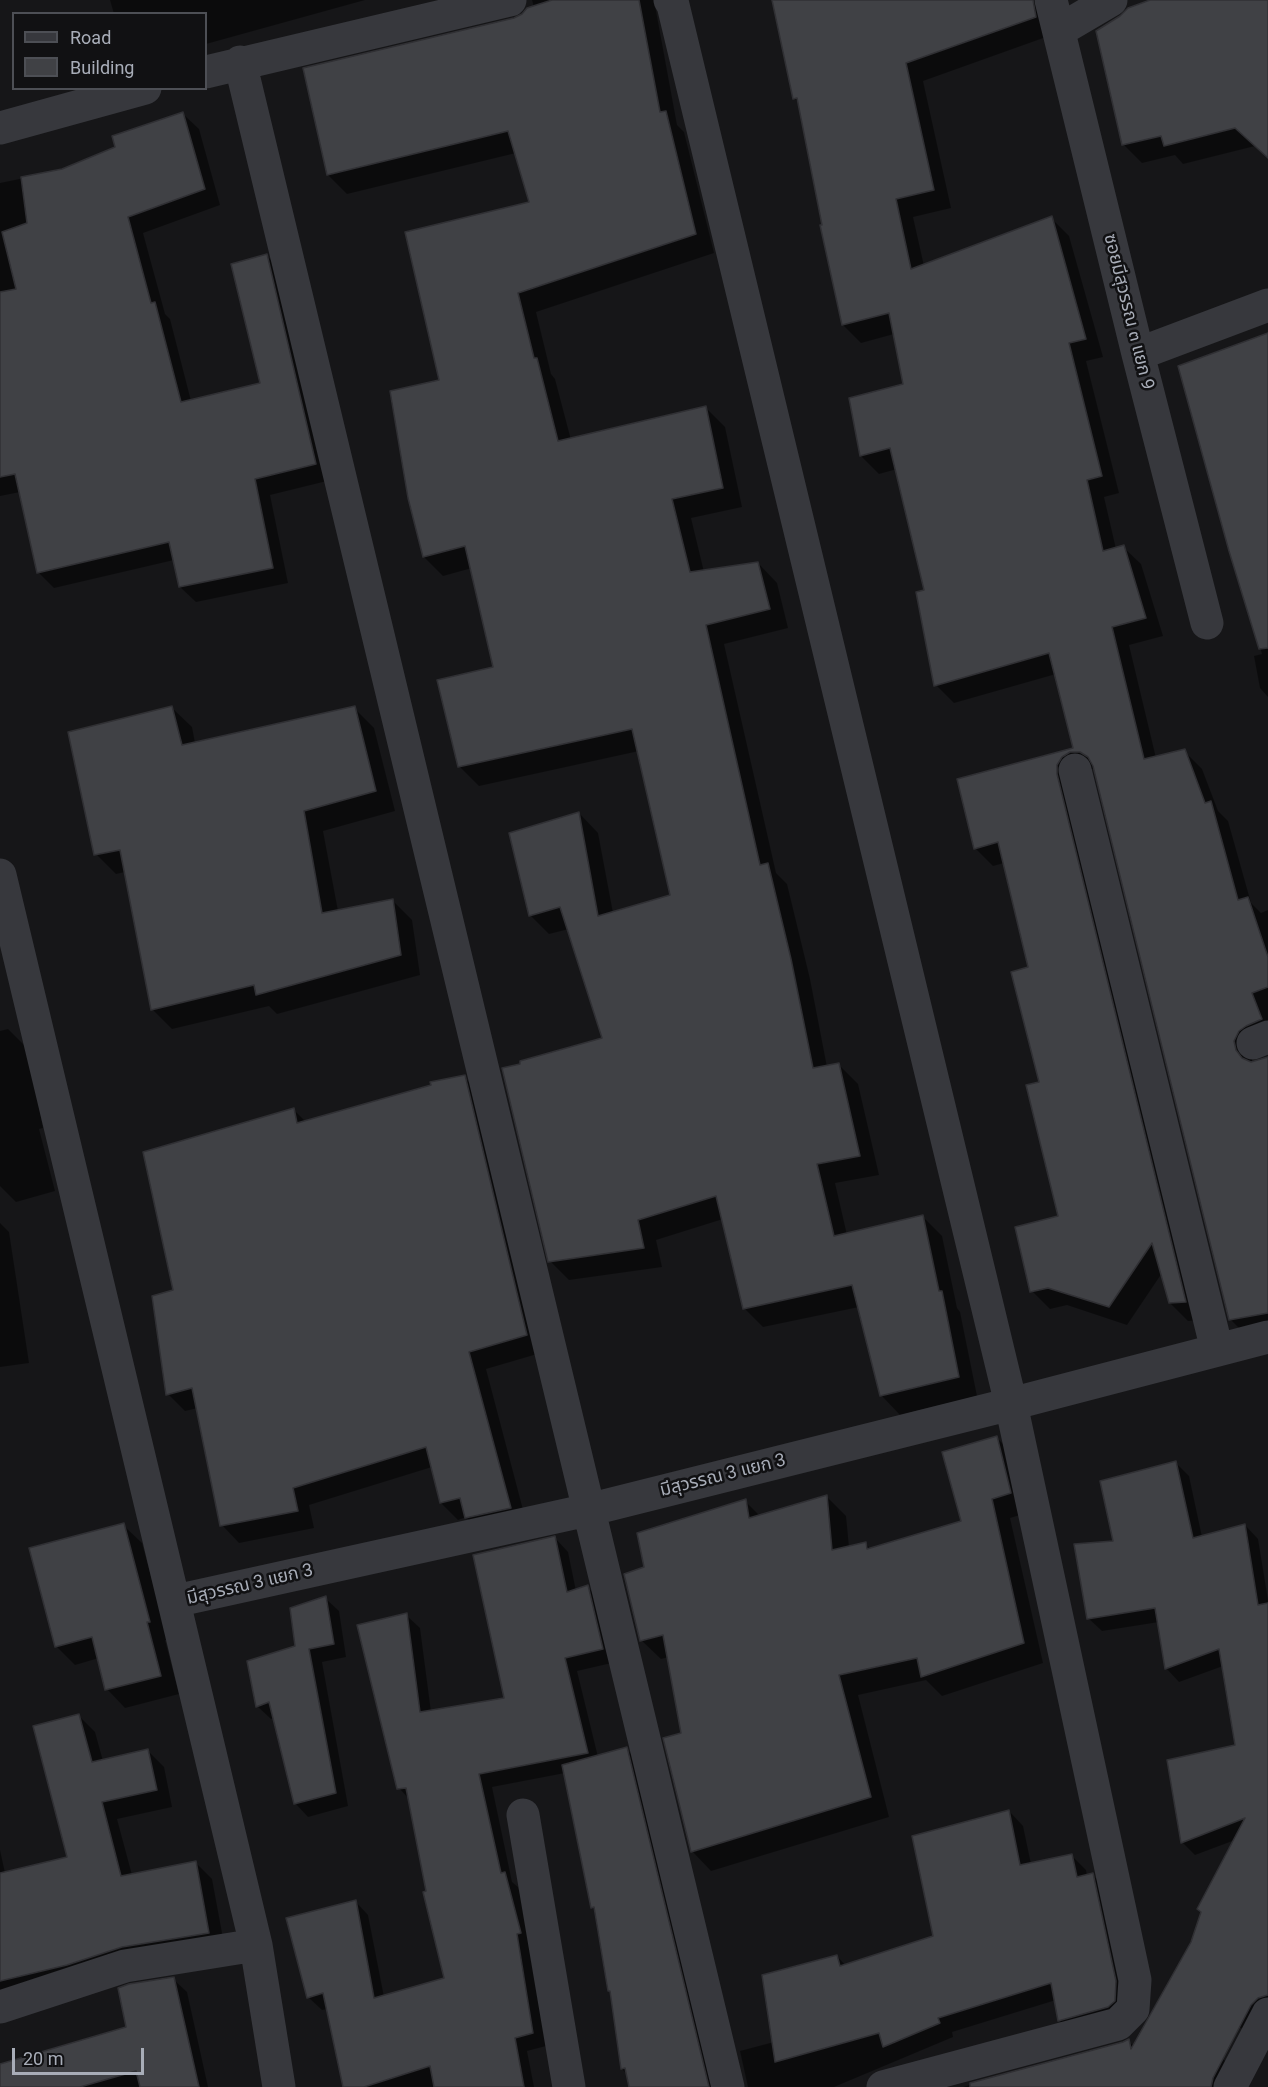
<!DOCTYPE html>
<meta charset="utf-8">
<style>
body{margin:0}
#map{position:relative;width:1268px;height:2087px;overflow:hidden;background:#161618;font-family:Roboto,sans-serif}
canvas{display:block}
.legend{position:absolute;left:12px;top:12px;width:195px;height:78px;box-sizing:border-box;background:#111113;border:2px solid #4d4f55;margin:0;padding:8px 10px;list-style:none;font-size:18px;color:#a8adb8}
.legend li{display:flex;align-items:center;gap:12px;height:30px}
.legend b{width:30px;border:2px solid #4d4f55}
.scale{position:absolute;left:12px;top:2048px;width:132px;height:27px;box-sizing:border-box;border:3px solid #a8adb8;border-top:0;padding-left:8px;font-size:18px;line-height:21px;white-space:nowrap;color:#a8adb8;-webkit-text-stroke:4px #111113;paint-order:stroke}
</style>
<div id="map">
<canvas width="1268" height="2087"></canvas>
<ul class="legend">
<li><b style="height:8px;background:#37383d"></b>Road</li>
<li><b style="height:16px;background:#404145"></b>Building</li>
</ul>
<div class="scale">20 m</div>
</div>
<script>
const ctx = document.querySelector('canvas').getContext('2d');
ctx.lineJoin = 'round';
function fillPath(path, color) { ctx.fillStyle = color; ctx.fill(path, 'evenodd'); }
const poly = rows => new Path2D(rows.map(r => 'M' + r).join(''));
function trace(path, color, width, dash) { ctx.strokeStyle = color; ctx.lineWidth = width; ctx.lineCap = dash ? 'butt' : 'round'; ctx.setLineDash(dash || []); ctx.stroke(path); }
function write(font, color, halo, rows, align = 'center') {
  ctx.font = font + ' Roboto,"Noto Sans Thai",sans-serif'; ctx.lineWidth = 5; ctx.setLineDash([]); ctx.textBaseline = 'middle'; ctx.strokeStyle = halo; ctx.fillStyle = color; for (const [text, x, y, turn = 0] of rows) {
    ctx.save(); ctx.translate(x, y); ctx.rotate((+turn || 0) * Math.PI / 180); ctx.textAlign = isNaN(turn) ? turn : align; if (halo) ctx.strokeText(text, 0, 0); ctx.fillText(text, 0, 0); ctx.restore();
  }
}
fillPath(poly([
 [110,0,365,0,206,44,206,14,114,14],
 [532,0,654,0,677,125,684,132,714,253,536,312,551,374,555,379,571,440,705,407,725,427,742,507,691,518,704,572,758,563,777,583,788,628,724,644,776,873,787,884,810,979,827,1067,839,1065,858,1084,879,1175,835,1183,847,1235,923,1217,942,1236,957,1308,960,1312,977,1396,900,1415,881,1395,859,1307,763,1327,744,1308,723,1219,656,1240,662,1267,569,1280,550,1261,604,1039,569,929,549,934,530,915,579,813,598,833,613,913,672,896,639,751,479,786,460,767,495,668,472,568,443,576,424,557,440,381,531,203,516,153,347,194,328,175,515,20,534,7],
 [773,0,1036,0,1046,37,923,81,951,208,913,217,924,266,1051,218,1069,236,1103,357,1086,361,1119,493,1104,497,1116,549,1123,547,1141,564,1163,636,1129,645,1156,758,1184,751,1202,769,1218,811,1228,821,1251,903,1261,913,1268,910,1268,1042,1252,1058,1252,1063,1268,1059,1268,1334,1248,1337,1230,1319,1096,769,1090,769,1203,1320,1188,1321,1170,1303,1162,1273,1127,1325,1067,1305,1050,1309,1032,1291,1059,1217,1041,1083,1030,968,1004,863,993,866,975,848,959,780,1075,749,1056,674,954,703,936,685,926,591,897,469,879,474,861,456,851,400,904,385,894,334,861,343,843,325,822,227,823,226,800,104,794,98],
 [1154,0,1268,0,1268,158,1255,146,1183,164,1175,155,1142,163,1123,144],
 [183,114,199,129,220,205,143,233,165,314,170,319,191,401,261,384,266,255,282,271,331,480,270,495,288,583,196,602,180,587,174,560,54,588,38,572,20,492,0,496,0,183,63,170,117,148],
 [1268,334,1268,697,1260,688,1254,656,1262,654,1231,550],
 [172,708,192,727,195,743,354,708,374,728,395,811,323,831,338,911,392,900,412,920,420,975,277,1014,269,1006,172,1029,152,1009,125,872,116,874,96,854],
 [8,1029,28,1049,43,1128,39,1129,55,1191,16,1202,0,1186,0,1031],
 [464,1077,481,1094,544,1352,486,1369,527,1525,483,1534,466,1517,458,1520,441,1503,432,1467,309,1505,314,1528,239,1543,222,1525,198,1408,185,1411,168,1394,174,1291,294,1110,306,1122],
 [0,1223,9,1232,29,1363,0,1367],
 [997,1438,1016,1457,1030,1512,1010,1518,1043,1663,942,1696,926,1680,858,1695,889,1817,711,1871,692,1851,683,1734,669,1657,661,1659,641,1640,646,1568,745,1501,760,1516,827,1497,846,1516,849,1547,865,1543,871,1549,963,1522],
 [1175,1462,1189,1476,1202,1537,1245,1525,1258,1539,1268,1600,1268,2015,1256,2035,1181,2000,1193,1942,1235,1840,1195,1855,1182,1842,1237,1746,1223,1666,1179,1682,1166,1668,1159,1622,1102,1631,1088,1618,1115,1542],
 [123,1525,142,1543,168,1640,165,1640,179,1694,125,1708,107,1689,99,1658,75,1665,56,1646],
 [555,1538,568,1552,576,1591,587,1587,601,1600,616,1662,577,1671,598,1757,626,1749,641,1763,719,2087,631,2087,628,2075,622,2069,612,1993,597,1912,592,1907,565,1773,492,1787,512,1882,518,1887,534,1946,546,2046,527,2051,534,2087,344,2087,328,2009,322,2010,308,1997,355,1901,368,1915,384,1997,446,1980,409,1799,399,1788,406,1615,420,1628,431,1712,506,1699],
 [325,1598,339,1611,346,1657,322,1662,348,1806,308,1817,295,1803,275,1718,271,1719,257,1706,296,1648],
 [79,1716,95,1732,103,1761,148,1751,164,1767,172,1807,117,1819,132,1875,196,1863,212,1879,225,1949,0,1994,0,1850,5,1873,69,1858],
 [1009,1811,1023,1826,1031,1864,1071,1855,1086,1870,1087,1876,1092,1875,1107,1889,1130,1997,1073,2034,1059,2020,1056,2000,952,2032,953,2037,834,2087,748,2087,740,2051,774,2042,837,1956,846,1966,935,1937],
 [173,1979,187,1992,208,2087,0,2087,0,2066,128,2028],
 [1157,2006,1223,2059,1238,2073,1230,2087,963,2087,1128,2041,1134,2046]
]), '#0007');
const building = poly([
 [552,0,639,0,660,112,666,111,696,234,518,293,534,358,537,358,558,441,706,406,723,488,672,499,690,572,758,562,770,609,706,625,760,865,768,863,791,959,813,1068,839,1063,860,1156,817,1164,834,1236,923,1215,939,1291,942,1291,959,1377,880,1396,852,1285,743,1309,716,1196,638,1220,644,1248,548,1262,502,1068,520,1064,520,1061,602,1038,560,907,529,916,509,833,579,812,598,916,670,895,632,729,458,767,437,680,493,667,465,546,423,557,408,498,390,391,439,380,405,232,529,202,508,131,327,175,303,68,514,18,522,14,527,8,552,0],
 [772,0,1033,0,1036,17,906,63,934,190,896,199,911,269,1052,216,1086,339,1069,343,1102,476,1087,480,1103,551,1124,545,1146,618,1112,627,1144,759,1185,749,1205,803,1211,801,1238,900,1248,897,1268,957,1268,987,1252,993,1262,1019,1246,1026,1239,1031,1234,1041,1236,1050,1242,1058,1251,1062,1268,1057,1268,1313,1229,1320,1093,766,1088,757,1080,752,1070,752,1062,757,1057,765,1057,774,1186,1302,1169,1303,1152,1243,1109,1307,1048,1288,1030,1292,1015,1227,1058,1216,1026,1085,1039,1082,1011,972,1028,967,998,842,974,849,957,779,1073,748,1049,653,934,686,916,592,924,590,890,448,860,456,849,398,903,384,889,313,842,325,820,225,822,225,797,98,793,99,772,0],
 [1150,0,1268,0,1268,158,1235,128,1164,146,1161,136,1122,145,1096,31,1120,16,1128,8,1150,0],
 [183,112,205,189,128,217,151,303,155,302,181,402,260,383,231,264,267,254,316,464,255,479,273,568,179,587,169,542,37,573,15,474,0,477,0,292,16,289,2,232,27,223,21,177,62,169,115,147,112,136,183,112],
 [1268,333,1268,648,1259,649,1229,551,1178,366,1268,333],
 [172,706,182,745,355,706,376,791,304,811,322,913,393,899,401,955,256,995,254,985,151,1010,120,850,94,855,68,732,172,706],
 [465,1075,527,1335,469,1352,511,1508,465,1518,460,1498,440,1503,426,1447,293,1488,298,1511,220,1526,192,1388,166,1395,152,1296,173,1290,143,1152,294,1108,297,1123,431,1085,430,1082,465,1075],
 [997,1436,1011,1493,992,1499,1024,1643,921,1677,917,1658,839,1675,871,1797,691,1852,663,1738,681,1733,663,1635,640,1641,624,1574,644,1567,637,1533,746,1499,749,1518,827,1495,832,1550,866,1542,867,1549,961,1521,942,1452,997,1436],
 [1176,1461,1193,1538,1245,1524,1258,1605,1268,1603,1268,1995,1258,1998,1251,2005,1213,2078,1211,2087,970,2087,970,2083,1123,2042,1129,2039,1131,2049,1191,1942,1201,1912,1197,1909,1245,1818,1181,1843,1167,1760,1235,1745,1219,1649,1165,1669,1155,1608,1087,1619,1074,1544,1113,1541,1100,1481,1176,1461],
 [124,1523,150,1622,147,1622,161,1676,105,1690,92,1637,55,1647,29,1548,124,1523],
 [555,1536,567,1592,588,1585,603,1649,565,1658,588,1753,479,1774,501,1873,505,1872,521,1933,517,1934,533,2033,515,2038,524,2087,434,2087,430,2066,364,2087,343,2087,323,1993,307,1998,286,1918,356,1900,374,1998,444,1978,423,1892,426,1891,406,1788,397,1789,357,1625,407,1613,420,1712,504,1698,473,1555,555,1536],
 [326,1596,334,1644,309,1649,336,1793,294,1804,269,1702,256,1707,247,1661,295,1646,290,1608,326,1596],
 [79,1714,92,1762,148,1749,157,1790,102,1802,121,1876,196,1861,209,1933,122,1947,67,1965,0,1981,0,1873,67,1857,33,1726,79,1714],
 [627,1747,709,2087,629,2087,625,2068,621,2069,610,1991,608,1991,594,1907,591,1908,562,1765,627,1747],
 [1009,1810,1020,1865,1072,1854,1077,1877,1093,1873,1116,1981,1115,2001,1108,2007,1058,2021,1051,1983,938,2018,940,2023,883,2047,879,2033,775,2062,762,1975,837,1955,840,1966,933,1936,912,1836,1009,1810],
 [174,1977,199,2087,140,2087,136,2071,80,2087,0,2087,0,2064,126,2027,118,1988,129,1984,174,1977]
]);
fillPath(building, '#404145');
trace(building, '#303034', 1.5);
trace(poly([
 [670,0,673,5,1011,1404,1135,1980,1133,2009,1118,2024,883,2087],
 [1051,0,1138,354,1207,623],
 [1060,30,1111,0],
 [240,62,728,2087],
 [206,72,510,0],
 [0,128,145,88],
 [1138,354,1268,305],
 [1075,770,1217,1350],
 [0,875,256,1945,279,2087],
 [1253,1043,1268,1037],
 [175,1601,588,1510,1011,1404,1268,1337],
 [523,1815,569,2087],
 [0,2007,125,1966,256,1945],
 [1230,2087,1268,2014]
]), '#37383d', 33);
write('18px', '#a8adb8', '#111113', [
 ["ซอยมีสุวรรณ ๓ แยก 9",1128,312,76],
 ["มีสุวรรณ 3 แยก 3",723,1476,-14],
 ["มีสุวรรณ 3 แยก 3",250,1585,-13]
]);
</script>
